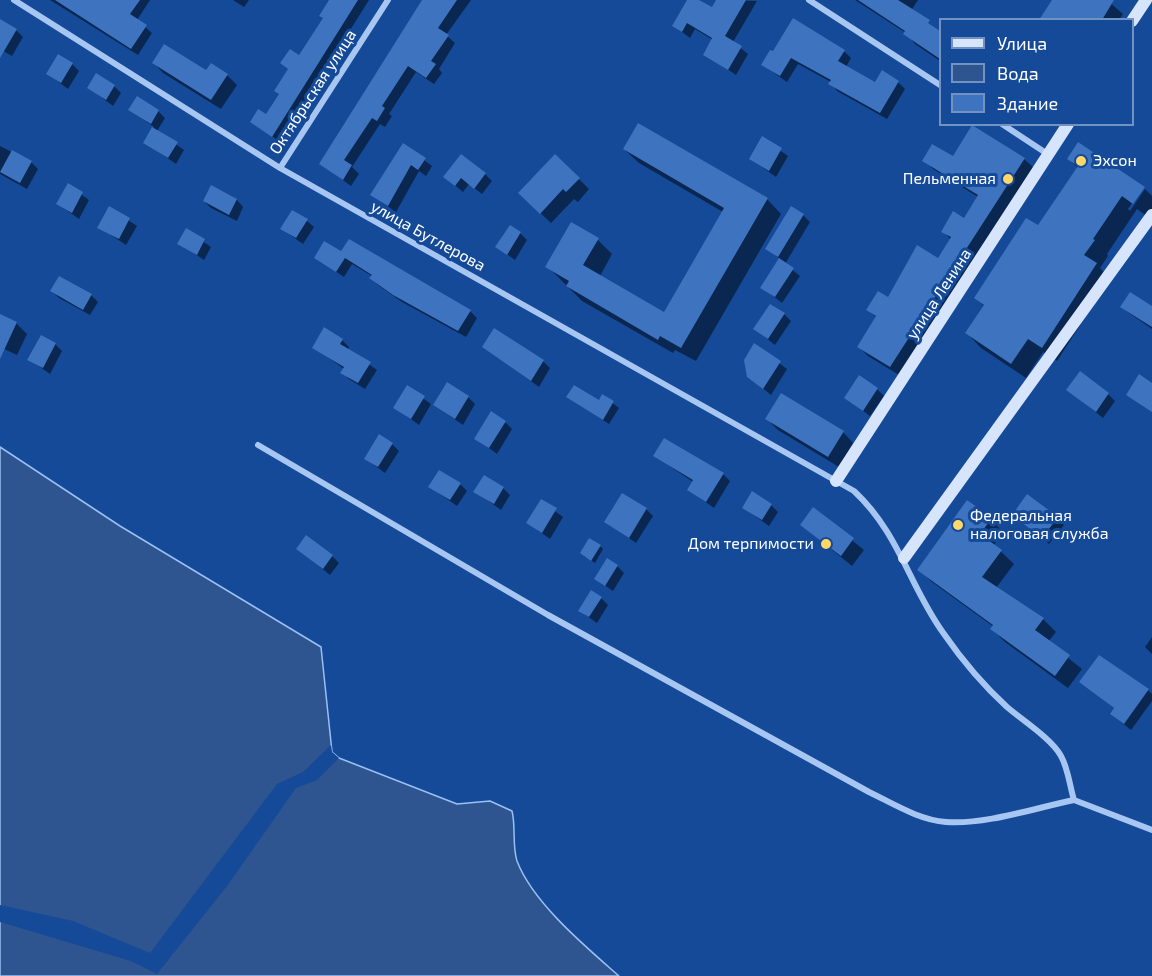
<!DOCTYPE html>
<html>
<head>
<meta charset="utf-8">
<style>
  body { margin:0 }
  #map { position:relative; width:1152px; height:976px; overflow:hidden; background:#144a98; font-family:"Exo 2",sans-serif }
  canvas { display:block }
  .legend { position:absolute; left:939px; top:18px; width:195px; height:108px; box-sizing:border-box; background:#144a98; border:2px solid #7292c1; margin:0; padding:8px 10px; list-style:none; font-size:18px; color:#fff }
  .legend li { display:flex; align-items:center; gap:12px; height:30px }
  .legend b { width:30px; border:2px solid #7292c1 }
</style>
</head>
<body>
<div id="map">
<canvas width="1152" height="976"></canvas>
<ul class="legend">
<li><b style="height:8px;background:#d6e5fc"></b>Улица</li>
<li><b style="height:16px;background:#2e558f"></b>Вода</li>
<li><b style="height:16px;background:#3d73bf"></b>Здание</li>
</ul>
</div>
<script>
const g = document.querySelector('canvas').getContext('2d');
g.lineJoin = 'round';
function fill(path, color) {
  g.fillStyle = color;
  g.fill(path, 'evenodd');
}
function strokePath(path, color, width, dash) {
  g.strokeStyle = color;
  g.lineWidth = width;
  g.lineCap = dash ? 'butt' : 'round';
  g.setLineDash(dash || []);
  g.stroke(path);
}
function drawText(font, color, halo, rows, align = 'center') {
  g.font = font + ' "Exo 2",sans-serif';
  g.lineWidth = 6;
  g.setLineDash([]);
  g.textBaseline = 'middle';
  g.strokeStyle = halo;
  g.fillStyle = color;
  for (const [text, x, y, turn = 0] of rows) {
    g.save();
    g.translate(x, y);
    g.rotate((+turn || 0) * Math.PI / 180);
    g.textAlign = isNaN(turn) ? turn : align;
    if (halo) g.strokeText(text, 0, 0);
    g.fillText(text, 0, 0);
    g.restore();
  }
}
const water = new Path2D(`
  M 0,447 L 120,526 L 321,647 L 332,752 L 339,758 L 457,804 L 490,801 L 512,811 C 516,827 512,846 517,861 C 533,903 586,947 619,976 L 0,976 Z`);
fill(water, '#2e558f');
strokePath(water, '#99c1f5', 1.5);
fill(new Path2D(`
  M 331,745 L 332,752 L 339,758 L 317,780 L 296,788 L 227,886 L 157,974 L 131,961 L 0,922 L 0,905 L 73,921 L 150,953 L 277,784 L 303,772 Z`), '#144a98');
fill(new Path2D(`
  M 50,0 L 150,0 L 137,20 L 152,33 L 138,55 Z
  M 233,0 L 249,0 L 244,7 Z
  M 331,0 L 369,0 L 280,142 L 251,121 L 266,116 L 280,95 L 276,91 L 289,70 L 282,63 L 299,57 L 324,19 Z
  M 424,0 L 471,0 L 446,35 L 455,43 L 439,69 L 442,73 L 434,84 L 416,72 L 389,114 L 392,116 L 385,127 L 380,124 L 352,167 L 359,174 L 351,186 L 321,164 Z
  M 688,0 L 696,0 L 712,9 L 717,0 L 757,1 L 733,42 L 748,54 L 736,75 L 705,54 L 713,40 L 695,29 L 690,38 L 673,25 Z
  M 855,0 L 918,0 L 911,11 L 940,32 L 940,61 L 915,44 L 906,33 Z
  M 1059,0 L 1107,0 L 1123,14 L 1119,20 L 1041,20 Z
  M 0,30 L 16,30 L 23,37 L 12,56 L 0,49 Z
  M 844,51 L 851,58 L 846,67 L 875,84 L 898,82 L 905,89 L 887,119 L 837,91 L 831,82 L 798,64 L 787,82 L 763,65 L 771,52 Z
  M 154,63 L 227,75 L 237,85 L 221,109 L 163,73 Z
  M 72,64 L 79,71 L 68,89 L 48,74 Z
  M 114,86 L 121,93 L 113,106 L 89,88 Z
  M 130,110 L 158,111 L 165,118 L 157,131 L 184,150 L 176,164 L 144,142 L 154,127 Z
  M 763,139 L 788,156 L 776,177 L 751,159 Z
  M 1079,144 L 1144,189 L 1142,189 L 1128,209 L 1130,211 L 1145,189 L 1152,196 L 1152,212 L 1148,217 L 1137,209 L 1107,254 L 1108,256 L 1100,268 L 1110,279 L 1057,361 L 1043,352 L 1026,378 L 981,348 L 967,333 L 985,307 L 976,298 L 1038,228 L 1078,168 L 1069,159 Z
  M 404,145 L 432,166 L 426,176 L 419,171 L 396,212 L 372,195 Z
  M 0,146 L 31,162 L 38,169 L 27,189 L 0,174 Z
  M 624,149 L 767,199 L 781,214 L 696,361 L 675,350 L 673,353 L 582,301 L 547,266 L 598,240 L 612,254 L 600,276 L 664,314 L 723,212 L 639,163 Z
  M 953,158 L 1024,159 L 1034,168 L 899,375 L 868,356 L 859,347 L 877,318 L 868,310 L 888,299 L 939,260 L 951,240 L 943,231 L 965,220 L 978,197 L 933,169 L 924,160 Z
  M 485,174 L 492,181 L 482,194 L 469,184 L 463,192 L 445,177 Z
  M 579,179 L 589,189 L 578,202 L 574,199 L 551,223 L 531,204 Z
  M 68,185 L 89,200 L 79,219 L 58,204 Z
  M 237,200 L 243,207 L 237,221 L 211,208 L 204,201 Z
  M 110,208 L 137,226 L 126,245 L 99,227 Z
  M 803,215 L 810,222 L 785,264 L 800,276 L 782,303 L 762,287 L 780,259 L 767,248 Z
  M 307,221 L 314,227 L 303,244 L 282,229 Z
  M 186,230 L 211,247 L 204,260 L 179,243 Z
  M 520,233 L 527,240 L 515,260 L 497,247 Z
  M 342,254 L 470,311 L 477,318 L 466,337 L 402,302 L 378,285 L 371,278 L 372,276 L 352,264 L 344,277 L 316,258 Z
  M 52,291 L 91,295 L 98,302 L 90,315 L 59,298 Z
  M 1122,307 L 1152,307 L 1152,329 L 1129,313 Z
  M 784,314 L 791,321 L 775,345 L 755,329 Z
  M 0,315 L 16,323 L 27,334 L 17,355 L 0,347 Z
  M 342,340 L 349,347 L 348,350 L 377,370 L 365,389 L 349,379 L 342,372 L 344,369 L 314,347 Z
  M 55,344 L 62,351 L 50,374 L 29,359 Z
  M 755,345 L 787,369 L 771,395 L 749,377 Z
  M 484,347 L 543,361 L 550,368 L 539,387 Z
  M 407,387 L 431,404 L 419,425 L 395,407 Z
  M 877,389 L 884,396 L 870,416 L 846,398 Z
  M 1068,390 L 1108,394 L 1115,401 L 1103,418 Z
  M 603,396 L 619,408 L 609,424 L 568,397 L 599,402 Z
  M 468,397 L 475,404 L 463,425 L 434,405 Z
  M 767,419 L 843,432 L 853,443 L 839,467 L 778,430 Z
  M 505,422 L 512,429 L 497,454 L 476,438 Z
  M 392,444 L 399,451 L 385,473 L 366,459 Z
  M 655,456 L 723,474 L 730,481 L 714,508 L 689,490 L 693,482 Z
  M 460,484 L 467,491 L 457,506 L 430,487 Z
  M 503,488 L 510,495 L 501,510 L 475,491 Z
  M 541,501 L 563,517 L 550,539 L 528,523 Z
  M 771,505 L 778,512 L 769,526 L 744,508 Z
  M 646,509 L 653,516 L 636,543 L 606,522 Z
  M 813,509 L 864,550 L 852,566 L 802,525 Z
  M 1014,515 L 1057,518 L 1064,525 L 1049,544 Z
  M 991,519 L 1003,532 L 994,545 L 1014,564 L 996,588 L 1043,619 L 1056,632 L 1048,642 L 1082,669 L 1068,688 L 1005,642 L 992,629 L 994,627 L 932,582 L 919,570 Z
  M 600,546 L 603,549 L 595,563 L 584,556 Z
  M 298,549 L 332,556 L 339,563 L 330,575 Z
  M 617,566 L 624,573 L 613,591 L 596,579 Z
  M 601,598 L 608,605 L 597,623 L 580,611 Z
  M 1152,637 L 1152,654 L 1145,647 Z
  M 1081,682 L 1148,690 L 1152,694 L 1152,701 L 1131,730 L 1111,714 L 1115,709 Z`), '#0007');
fill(new Path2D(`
  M 55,0 L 140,0 L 130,14 L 147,25 L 131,49 Z
  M 329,0 L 358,0 L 272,137 L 250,122 L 258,109 L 266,114 L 279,94 L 274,91 L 288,69 L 280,63 L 290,49 L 299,55 L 323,18 L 319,16 Z
  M 422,0 L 457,0 L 438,28 L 449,35 L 431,61 L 436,64 L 426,78 L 408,66 L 382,106 L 385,108 L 377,121 L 372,118 L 344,160 L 352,165 L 343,180 L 319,164 Z
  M 687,0 L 699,0 L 712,7 L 716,0 L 746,0 L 725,36 L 742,46 L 728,70 L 703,55 L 712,38 L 687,23 L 682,32 L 672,26 Z
  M 858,0 L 898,0 L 930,20 L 928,23 L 940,31 L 940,59 L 903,34 L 905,31 Z
  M 1052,0 L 1114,0 L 1102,20 L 1039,20 Z
  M 793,18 L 845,50 L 838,61 L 875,82 L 882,70 L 899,81 L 880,113 L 828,84 L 831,80 L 791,58 L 780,76 L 761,65 L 770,50 L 773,51 Z
  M 0,19 L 17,29 L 0,58 Z
  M 164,44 L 206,70 L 211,63 L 228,74 L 211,100 L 152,63 Z
  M 58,54 L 73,63 L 61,83 L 46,74 Z
  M 96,73 L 115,85 L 106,100 L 87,88 Z
  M 137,96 L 159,110 L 151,124 L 128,110 Z
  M 638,123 L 768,198 L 681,348 L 660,336 L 658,340 L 566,286 L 569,281 L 545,267 L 571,222 L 599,238 L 583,265 L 664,312 L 724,208 L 623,149 Z
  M 972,125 L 1025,158 L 890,367 L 857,347 L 876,316 L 866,310 L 878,291 L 888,297 L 917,245 L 938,258 L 951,237 L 941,232 L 953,211 L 964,218 L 978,195 L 922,161 L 932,144 L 953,156 Z
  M 152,127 L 178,142 L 168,158 L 143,143 Z
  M 762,136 L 782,148 L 769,171 L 749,159 Z
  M 1078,142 L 1145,187 L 1133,204 L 1122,196 L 1093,239 L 1095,240 L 1084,255 L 1097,263 L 1042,348 L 1028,339 L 1011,364 L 965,333 L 984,305 L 974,298 L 1026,218 L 1038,225 L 1078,166 L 1067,159 Z
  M 403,143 L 426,158 L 418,170 L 411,165 L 388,206 L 370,195 Z
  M 12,150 L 32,161 L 20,183 L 0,172 Z
  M 461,154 L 486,173 L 474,189 L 461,178 L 455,186 L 443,177 Z
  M 555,154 L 580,178 L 566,192 L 563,189 L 540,214 L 518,193 Z
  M 68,183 L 83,192 L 72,213 L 56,204 Z
  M 211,185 L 237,199 L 229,215 L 203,201 Z
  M 109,206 L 130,218 L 119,239 L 97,228 Z
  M 791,206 L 804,214 L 778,257 L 765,249 Z
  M 292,210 L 308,219 L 296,238 L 280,229 Z
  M 510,225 L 521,232 L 507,255 L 495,247 Z
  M 186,228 L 205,239 L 197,255 L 177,244 Z
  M 349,239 L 471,310 L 458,331 L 393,295 L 369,278 L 372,275 L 345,258 L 336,272 L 314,258 L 324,241 L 341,251 Z
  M 779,258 L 794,268 L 775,297 L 760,288 Z
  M 59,276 L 92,294 L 83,310 L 50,291 Z
  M 1130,292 L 1152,306 L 1152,327 L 1120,307 Z
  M 770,304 L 785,313 L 768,339 L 753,329 Z
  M 0,314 L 17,322 L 0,359 Z
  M 324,327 L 343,339 L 340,344 L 371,362 L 358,383 L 340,373 L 344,367 L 312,348 Z
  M 494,328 L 544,360 L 531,381 L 482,347 Z
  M 41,335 L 56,343 L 43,368 L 27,360 Z
  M 754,343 L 781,361 L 763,389 L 747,377 L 744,360 Z
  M 1080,371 L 1109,393 L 1096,412 L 1066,390 Z
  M 1139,374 L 1152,383 L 1152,412 L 1126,395 Z
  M 859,375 L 878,388 L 863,411 L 844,398 Z
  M 447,382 L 469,396 L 455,419 L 433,405 Z
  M 407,385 L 425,396 L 411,419 L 393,408 Z
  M 574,385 L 599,400 L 602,394 L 614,401 L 603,420 L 566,397 Z
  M 781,393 L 844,431 L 828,457 L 765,419 Z
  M 491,411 L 506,421 L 489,448 L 474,439 Z
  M 379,434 L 393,443 L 378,467 L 364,459 Z
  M 664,438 L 724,473 L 706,502 L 687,490 L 693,480 L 653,456 Z
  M 439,470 L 461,483 L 450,500 L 428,487 Z
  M 484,475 L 504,487 L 494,504 L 473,492 Z
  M 752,491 L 772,504 L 762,520 L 742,508 Z
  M 622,493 L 647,508 L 629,538 L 604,522 Z
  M 1027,494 L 1058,517 L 1042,538 L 1012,515 Z
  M 541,499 L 557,508 L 542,533 L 526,523 Z
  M 967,500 L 992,518 L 980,534 L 1002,550 L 982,577 L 1044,618 L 1035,630 L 1070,655 L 1055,676 L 990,629 L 993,625 L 917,570 Z
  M 813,507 L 854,538 L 841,556 L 800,525 Z
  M 306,535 L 333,555 L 323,569 L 296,549 Z
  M 589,538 L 601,545 L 591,561 L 580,553 Z
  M 607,558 L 618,565 L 605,586 L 594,579 Z
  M 591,590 L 602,597 L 589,617 L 578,611 Z
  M 1099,655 L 1149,689 L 1124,724 L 1110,714 L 1114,708 L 1079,682 Z`), '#3d73bf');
strokePath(new Path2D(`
  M 14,0 L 280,168 L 854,491 C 900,534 909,586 944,634 C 962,660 983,685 1007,707 C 1022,720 1052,739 1061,756 C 1068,768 1070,787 1074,800 L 1152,830
  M 809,0 L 940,85
  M 1002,124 L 1049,155
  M 280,168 L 388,0
  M 258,445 L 548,615 L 869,792 C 894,804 919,820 946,822 C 985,825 1035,808 1074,800`), '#a7c7f2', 6);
strokePath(new Path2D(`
  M 1132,21 L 1146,0
  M 836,481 L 1068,124
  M 904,558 L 1152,215`), '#d6e5fc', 12);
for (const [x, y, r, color] of [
  [1081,161,6,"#ffd868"],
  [1008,179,6,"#ffd868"],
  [958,525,6,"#ffd868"],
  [826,544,6,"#ffd868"]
]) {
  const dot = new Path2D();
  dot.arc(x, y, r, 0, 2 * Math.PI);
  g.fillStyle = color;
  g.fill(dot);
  strokePath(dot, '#144a98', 2);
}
drawText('16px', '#fff', '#144a98', [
  ["Октябрьская улица",313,92,-57],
  ["улица Бутлерова",428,236,29],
  ["улица Ленина",939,294,-57]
]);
drawText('16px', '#fff', '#144a98', [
  ["Эхсон",1093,161],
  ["Пельменная",996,179,"right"],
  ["Федеральная",970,516],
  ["налоговая служба",970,534],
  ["Дом терпимости",814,544,"right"]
], 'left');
</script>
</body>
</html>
